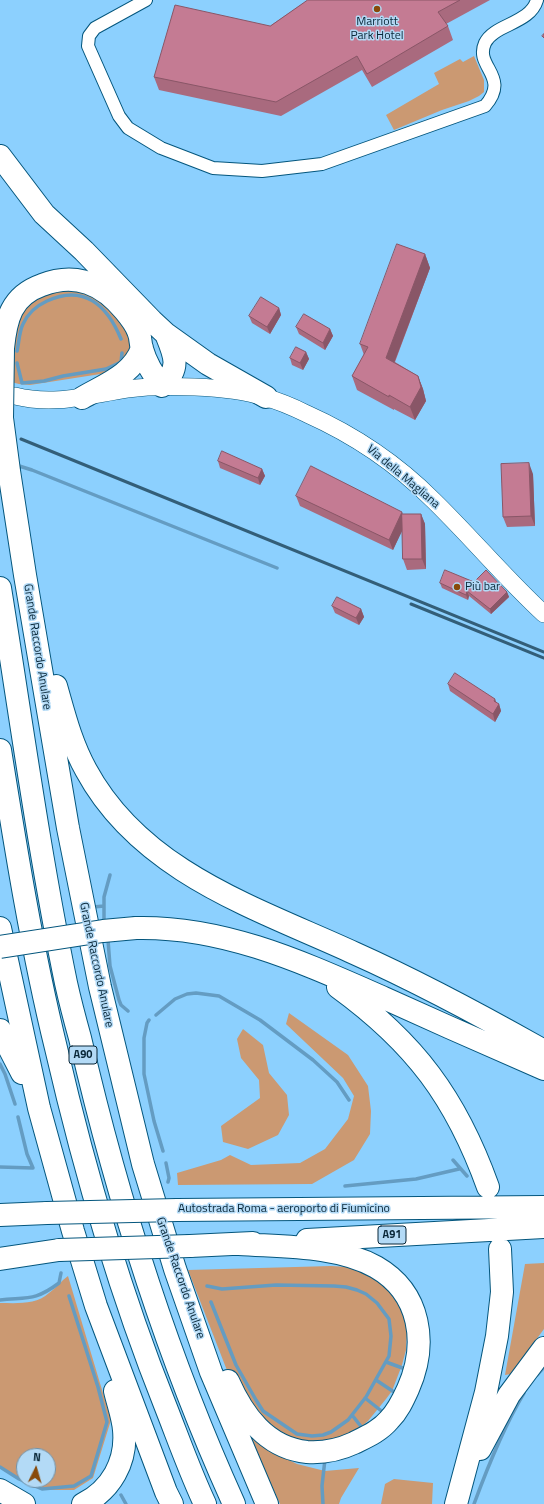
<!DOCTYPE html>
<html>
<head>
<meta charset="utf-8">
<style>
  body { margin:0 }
  #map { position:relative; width:544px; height:1504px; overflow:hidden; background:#8cd0fe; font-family:"Titillium Web",sans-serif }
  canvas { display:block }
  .north { position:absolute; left:16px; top:1448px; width:40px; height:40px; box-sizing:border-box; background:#b3daf6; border:1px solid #6f92aa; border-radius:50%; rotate:5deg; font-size:11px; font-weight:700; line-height:16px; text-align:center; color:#092738 }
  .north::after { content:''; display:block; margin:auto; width:14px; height:18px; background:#884a0a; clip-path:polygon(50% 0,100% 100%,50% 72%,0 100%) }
</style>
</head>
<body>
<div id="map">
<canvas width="544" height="1504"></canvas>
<div class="north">N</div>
</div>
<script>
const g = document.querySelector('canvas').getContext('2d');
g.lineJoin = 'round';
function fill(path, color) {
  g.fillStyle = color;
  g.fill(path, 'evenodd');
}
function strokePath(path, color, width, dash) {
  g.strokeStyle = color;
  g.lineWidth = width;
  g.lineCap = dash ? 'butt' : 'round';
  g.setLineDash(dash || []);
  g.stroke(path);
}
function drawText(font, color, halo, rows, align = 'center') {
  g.font = font + ' "Titillium Web",sans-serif';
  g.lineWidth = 3;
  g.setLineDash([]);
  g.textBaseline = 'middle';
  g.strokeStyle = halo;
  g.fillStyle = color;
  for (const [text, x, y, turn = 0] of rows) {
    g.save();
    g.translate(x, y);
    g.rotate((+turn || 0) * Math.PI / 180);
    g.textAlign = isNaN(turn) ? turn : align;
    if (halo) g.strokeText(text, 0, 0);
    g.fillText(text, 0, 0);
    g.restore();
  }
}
fill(new Path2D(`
  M 474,56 L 484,80 L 484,92 L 479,96 L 469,101 L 442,110 L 394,130 L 386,115 L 439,84 L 434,73 L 460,59 L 463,62 Z
  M 80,284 L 123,318 L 133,350 L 107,373 L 30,385 L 19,384 L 11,382 L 8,361 L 22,300 Z
  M 289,1013 L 348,1055 L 368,1086 L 371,1111 L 370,1134 L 354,1160 L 312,1184 L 178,1185 L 177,1173 L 221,1160 L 230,1155 L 251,1165 L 300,1163 L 325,1149 L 348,1119 L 354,1096 L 343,1078 L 286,1024 Z
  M 243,1029 L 263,1045 L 269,1073 L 287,1095 L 289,1115 L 278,1135 L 248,1149 L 223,1142 L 221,1126 L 260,1098 L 259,1080 L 241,1058 L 237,1039 Z
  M 544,1263 L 544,1329 L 511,1374 L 505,1375 L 525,1264 Z
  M 331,1266 L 349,1267 L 377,1277 L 402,1302 L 407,1331 L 406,1350 L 402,1365 L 392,1391 L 386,1399 L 368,1421 L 356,1431 L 319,1444 L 276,1435 L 228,1373 L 188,1270 Z
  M 68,1276 L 111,1420 L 93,1478 L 74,1490 L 44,1490 L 18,1478 L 0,1467 L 0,1303 C 17,1303 36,1305 49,1293 C 56,1288 61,1281 68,1276 ZM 24,1456 L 48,1456 L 48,1480 L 24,1480 Z
  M 244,1425 L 273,1452 L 297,1464 L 325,1471 L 359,1468 L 341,1498 L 339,1504 L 280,1504 Z
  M 394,1479 L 433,1483 L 432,1504 L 381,1504 L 385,1484 Z`), '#cb9972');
strokePath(new Path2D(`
  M 17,351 C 19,343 19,332 23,324 C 28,313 36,306 47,301 C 84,284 107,305 121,339
  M 17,363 L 22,383 L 44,381 L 63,376 L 106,369 L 121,362 L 122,353
  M 16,465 L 32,470 L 277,568
  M 93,907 L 104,906
  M 104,920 L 104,897 L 110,875
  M 108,940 L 110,966 L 119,1000 L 121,1005 L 128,1011
  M 156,1015 L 175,999 L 187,994 L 196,993 L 219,996 L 260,1020 L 313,1060 L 337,1082 L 349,1100
  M 149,1020 L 147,1023 L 144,1038 L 144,1074 L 154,1121 L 163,1151
  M 0,1064 L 5,1074 L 15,1104
  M 453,1160 L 467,1176
  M 166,1163 L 169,1178 L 168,1182
  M 0,1167 L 33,1168 L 27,1154 L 18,1117
  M 345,1186 L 416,1179 L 459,1169
  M 207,1286 L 222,1289 L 276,1285 L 334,1286 L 346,1287 L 357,1290 L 366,1294 L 377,1303 L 389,1319 L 391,1336 L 389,1356 L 366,1397 L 348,1420 L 331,1432 L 323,1435 L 312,1436 L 297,1434 L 263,1411 L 256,1400 L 236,1365 L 211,1302
  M 0,1300 C 28,1297 35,1301 59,1283 L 61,1273
  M 386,1362 L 408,1370
  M 537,1375 L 544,1367
  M 376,1380 L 397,1394
  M 365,1398 L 384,1413
  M 352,1415 L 363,1429
  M 0,1467 L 19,1479 L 42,1489 L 74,1486 L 91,1476 L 107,1422 L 98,1387 L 69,1296
  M 121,1495 L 126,1504
  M 323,1504 L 322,1486 L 325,1459
  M 474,1504 C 488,1466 503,1428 524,1393`), '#649cc2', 3.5);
const minor = new Path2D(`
  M 146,0 L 95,28 L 89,36 L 88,46 L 119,116 L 128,128 L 161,148 L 213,168 L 262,171 L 322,164 L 485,106 C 511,76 474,67 485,43 C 494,24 530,24 537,0`);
const secondary = new Path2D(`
  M 15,396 C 55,406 88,395 127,389 C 149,386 172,386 195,387 C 218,388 242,390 264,397 C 279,401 293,407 307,414 C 354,435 396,463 433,500 C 471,537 505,578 544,614`);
const motorway = new Path2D(`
  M 0,156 L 44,214 L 84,251 L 152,321 L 166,334 L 208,364 L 266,397
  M 3,348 C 6,319 11,296 42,285 C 76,272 103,284 125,311 C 130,317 135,323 138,331 C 141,337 140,343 142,349 C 146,363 154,376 162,386 C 181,368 175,356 166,334
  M 82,398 C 104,385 133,375 142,348
  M 9,471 L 25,575 L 68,828 L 100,987 L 143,1164 L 175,1269 L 211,1372 L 267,1504
  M 0,588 C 21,719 39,852 66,983 C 70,1001 75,1020 80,1038 C 117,1198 166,1354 234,1504
  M 56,686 C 64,714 71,743 86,770 C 141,872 256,908 354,953 C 419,982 482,1016 544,1051
  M 0,750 C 16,850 32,950 56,1048 C 84,1169 119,1290 165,1405 C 178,1438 190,1472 205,1504
  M 0,928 L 39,1108 L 73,1231 L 96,1306 L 166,1492 L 172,1504
  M 136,928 C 225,926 304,963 384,998 C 437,1022 491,1046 544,1069
  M 338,987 C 415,1043 456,1098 488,1187
  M 0,1030 L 22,1073
  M 177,1210 L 544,1207
  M 0,1215 L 47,1213
  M 307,1240 L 544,1227
  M 190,1246 L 253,1243
  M 0,1259 L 59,1250
  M 228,1381 C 243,1415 266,1448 307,1452 C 323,1453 339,1450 354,1443 C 366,1437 380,1431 389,1420 C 398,1411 403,1400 408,1389 C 428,1344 421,1293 376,1267 C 337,1245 282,1247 239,1244
  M 480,1449 L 509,1395 L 544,1348
  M 0,1490 L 24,1504
  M 83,1504 C 111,1490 127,1462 124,1430 C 123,1417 118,1404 115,1391
  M 456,1504 L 486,1392 L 497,1336 L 502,1292 L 500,1249`);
strokePath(minor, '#04567d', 14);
strokePath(secondary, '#04567d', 18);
strokePath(motorway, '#04567d', 24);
strokePath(minor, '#fff', 12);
strokePath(secondary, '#fff', 17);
strokePath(motorway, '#fff', 22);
strokePath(new Path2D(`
  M 21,439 L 544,652
  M 411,604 L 544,658`), '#335e78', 3);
const motorwayBridge = new Path2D(`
  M 3,348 L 2,418 L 9,471
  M 0,947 L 103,931 L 136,928
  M 47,1213 L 177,1210
  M 59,1250 L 190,1246`);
strokePath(motorwayBridge, '#04567d', 24, []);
strokePath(motorwayBridge, '#fff', 22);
fill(new Path2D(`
  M 308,0 L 490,0 L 446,24 L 448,26 L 453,40 L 372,87 L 362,70 L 281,116 L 159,90 L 154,77 L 270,26 Z
  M 425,254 L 430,268 L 395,362 L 418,376 L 423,389 L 426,401 L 415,420 L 394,409 L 394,410 L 357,390 L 352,376 L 364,355 L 360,344 Z
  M 279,308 L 281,315 L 270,334 L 252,323 L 249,316 Z
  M 296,327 L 330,329 L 333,336 L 325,350 L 299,334 Z
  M 306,352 L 309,359 L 303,370 L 292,365 L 290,358 Z
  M 218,461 L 262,469 L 265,476 L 260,485 L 220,468 Z
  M 533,474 L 535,526 L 507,527 L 503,517 Z
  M 296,496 L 403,514 L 421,514 L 425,524 L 426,569 L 407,570 L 403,559 L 402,530 L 393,550 L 300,506 Z
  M 474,582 L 507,592 L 509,597 L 491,614 L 469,596 L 468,600 L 442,588 L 440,583 Z
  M 332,606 L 361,609 L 364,617 L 359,625 L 335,613 Z
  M 448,684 L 499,704 L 501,711 L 495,722 L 450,691 Z`), '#a96a7e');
fill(new Path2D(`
  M 425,254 L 430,268 L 391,371 L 386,358 Z
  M 279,308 L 281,315 L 270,334 L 267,327 Z
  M 330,329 L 333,336 L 325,350 L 323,343 Z
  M 306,352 L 309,359 L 303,370 L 300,363 Z
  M 418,376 L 423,389 L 426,401 L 415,420 L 410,407 Z
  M 529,463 L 533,474 L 535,526 L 531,516 Z
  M 262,469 L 265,476 L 260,485 L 258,478 Z
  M 402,512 L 406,523 L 393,550 L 389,540 Z
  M 421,514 L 425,524 L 426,569 L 422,559 Z
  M 467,591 L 469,596 L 468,600 L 466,595 Z
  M 507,592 L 509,597 L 491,614 L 490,609 Z
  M 361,609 L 364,617 L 359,625 L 356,618 Z
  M 495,699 L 498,706 L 499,704 L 501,711 L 495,722 L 493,714 L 494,701 Z`), '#895667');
const building = new Path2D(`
  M 308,0 L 460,0 L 438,12 L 448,26 L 367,74 L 357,56 L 276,102 L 154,77 L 175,5 L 270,26 Z
  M 544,34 L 544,38 L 542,36 Z
  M 397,244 L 425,254 L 386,358 L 418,376 L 421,387 L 410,407 L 389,395 L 389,397 L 352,376 L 368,347 L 360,344 Z
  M 261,297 L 279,308 L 267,327 L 249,316 Z
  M 304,314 L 330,329 L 323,343 L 296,327 Z
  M 296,347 L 306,352 L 300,363 L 290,358 Z
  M 222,451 L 262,469 L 258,478 L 218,461 Z
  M 529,463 L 531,516 L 503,517 L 501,464 Z
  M 311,466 L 402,512 L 389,540 L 296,496 Z
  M 402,514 L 421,514 L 422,559 L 403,559 Z
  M 445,570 L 474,582 L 486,570 L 507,592 L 490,609 L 467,591 L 466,595 L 440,583 Z
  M 337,597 L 361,609 L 356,618 L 332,606 Z
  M 455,673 L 495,699 L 494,701 L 499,704 L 493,714 L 448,684 Z`);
fill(building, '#c47b93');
strokePath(building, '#895667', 1);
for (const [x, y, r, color] of [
  [377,9,4,"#884a0a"],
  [457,587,4,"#884a0a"]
]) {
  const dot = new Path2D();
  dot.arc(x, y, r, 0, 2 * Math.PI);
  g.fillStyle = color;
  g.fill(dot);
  strokePath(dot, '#b3daf6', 1.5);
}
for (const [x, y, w] of [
  [83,1055,28],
  [392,1235,28]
]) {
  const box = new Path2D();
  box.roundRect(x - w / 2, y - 9, w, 18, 3);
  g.fillStyle = '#b3daf6';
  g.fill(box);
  strokePath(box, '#092738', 1);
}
drawText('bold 11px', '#092738', null, [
  ["A90",83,1055],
  ["A91",392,1235]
]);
drawText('12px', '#092738', '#b3daf6', [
  ["Marriott",377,22],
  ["Park Hotel",377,36],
  ["Più bar",465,587,"left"]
]);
drawText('12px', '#092738', '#b3daf6', [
  ["Via della Magliana",403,477,40],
  ["Grande Raccordo Anulare",37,647,81],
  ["Grande Raccordo Anulare",96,965,78],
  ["Autostrada Roma - aeroporto di Fiumicino",284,1209],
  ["Grande Raccordo Anulare",180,1278,71]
]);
</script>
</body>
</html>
